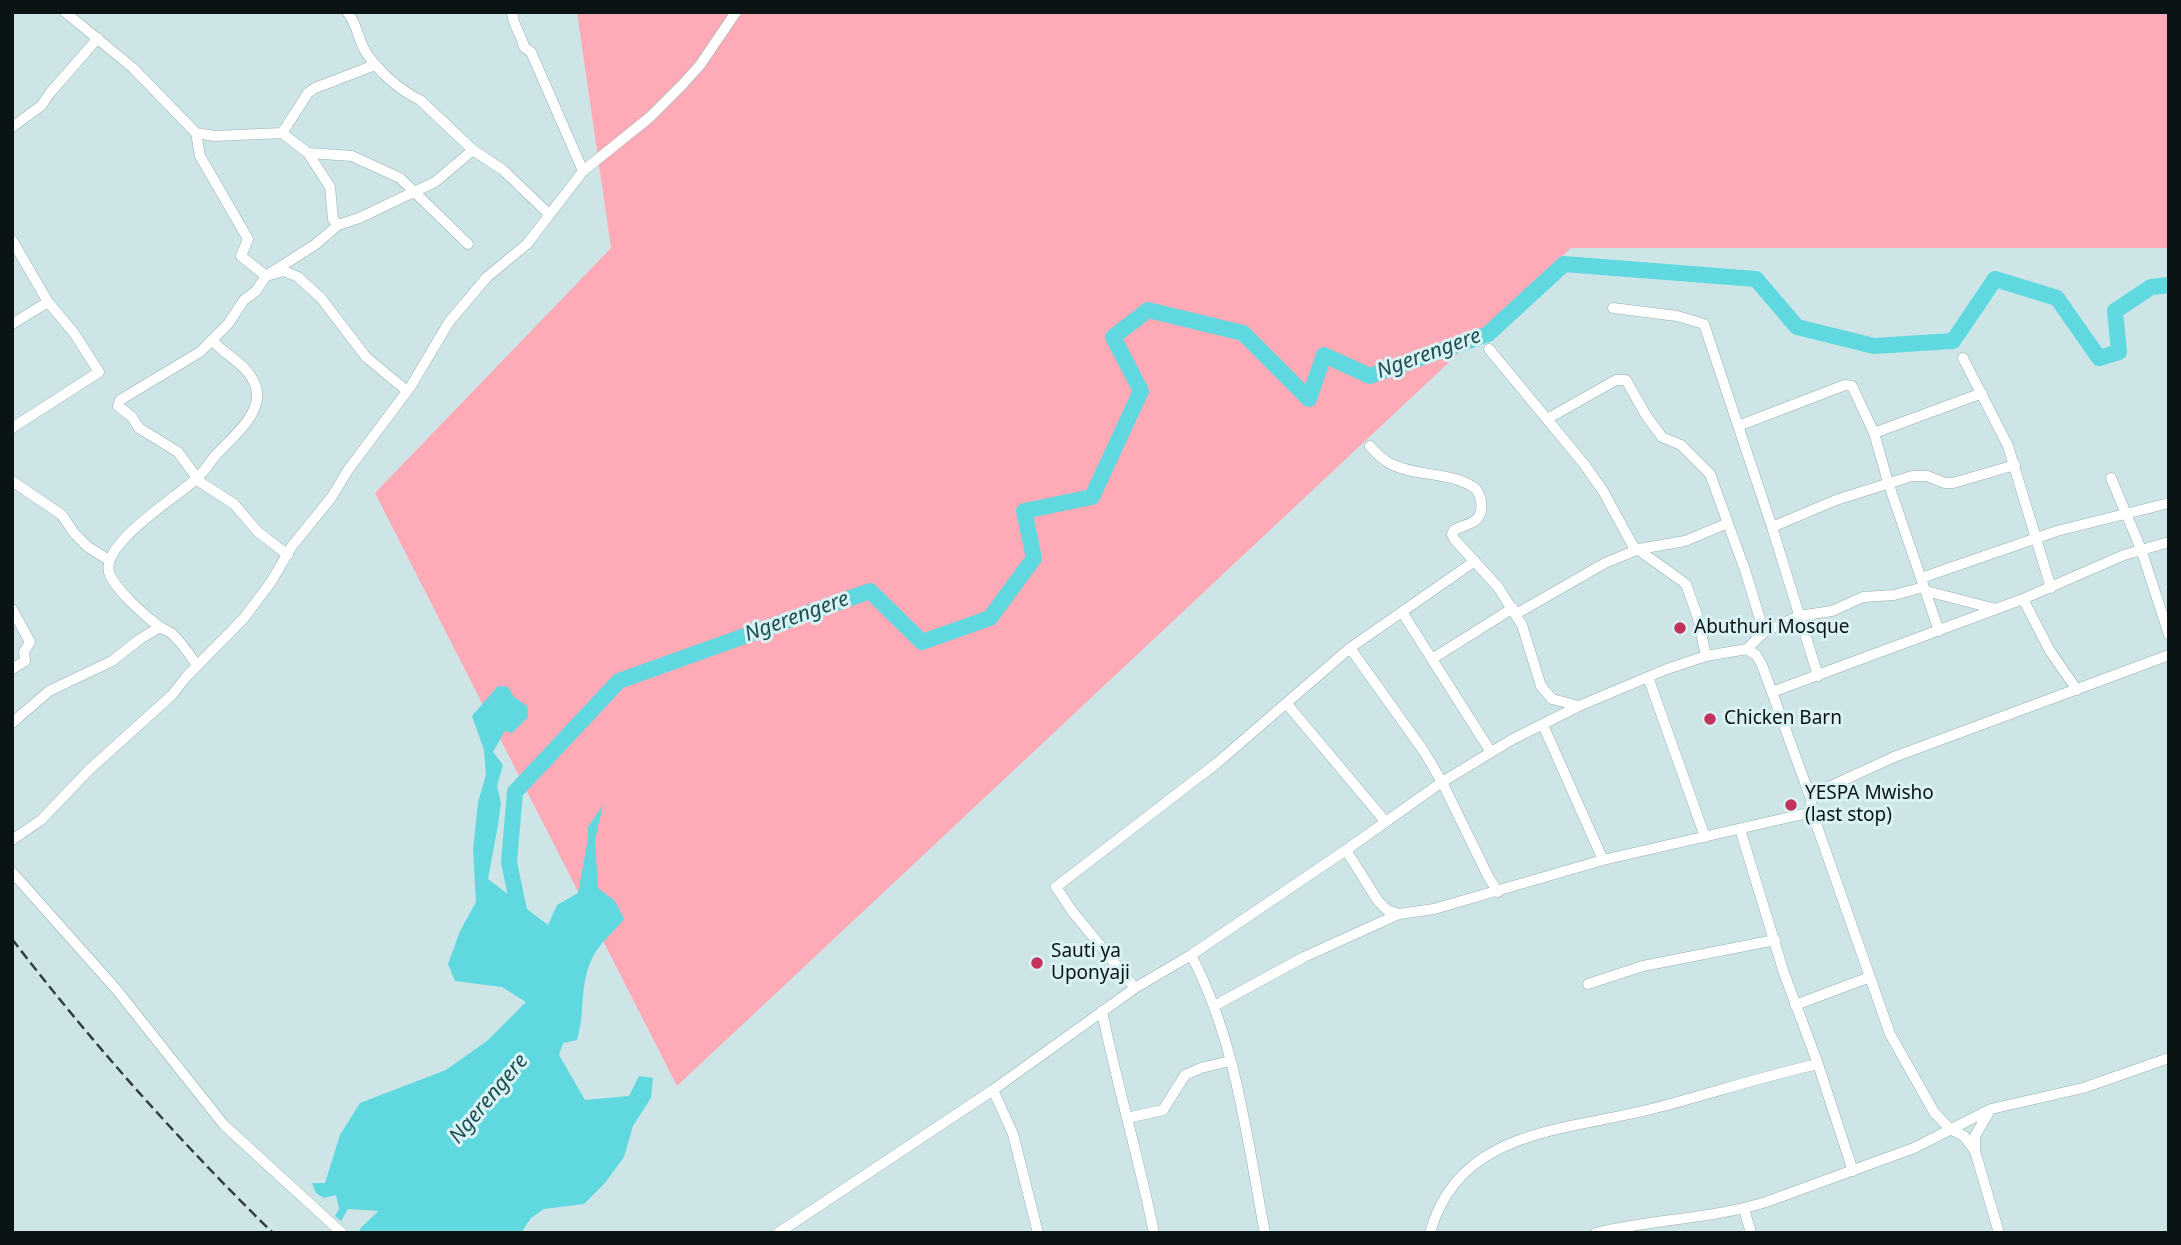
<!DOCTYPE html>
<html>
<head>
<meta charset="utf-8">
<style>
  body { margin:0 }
  #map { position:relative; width:2181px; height:1245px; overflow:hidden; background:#cde5e7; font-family:"Noto Sans",sans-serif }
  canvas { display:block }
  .frame { position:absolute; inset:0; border:14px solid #0b1414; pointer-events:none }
</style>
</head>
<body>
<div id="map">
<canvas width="2181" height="1245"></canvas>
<div class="frame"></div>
</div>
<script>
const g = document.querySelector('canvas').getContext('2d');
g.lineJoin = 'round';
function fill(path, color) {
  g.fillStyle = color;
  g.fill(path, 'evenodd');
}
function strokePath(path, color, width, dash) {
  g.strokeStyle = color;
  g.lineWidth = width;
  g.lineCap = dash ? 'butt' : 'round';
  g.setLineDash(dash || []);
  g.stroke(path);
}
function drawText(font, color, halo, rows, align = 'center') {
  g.font = font + ' "Noto Sans",sans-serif';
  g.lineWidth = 6;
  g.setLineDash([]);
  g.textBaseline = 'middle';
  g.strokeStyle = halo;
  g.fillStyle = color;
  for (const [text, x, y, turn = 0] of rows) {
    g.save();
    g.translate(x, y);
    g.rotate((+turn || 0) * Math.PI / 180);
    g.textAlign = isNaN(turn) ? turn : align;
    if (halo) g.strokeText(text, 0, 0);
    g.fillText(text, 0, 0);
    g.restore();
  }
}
fill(new Path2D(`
  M 577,12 L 2169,12 L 2169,248 L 1571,248 L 677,1086 L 375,493 L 611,248 Z`), '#ffaab7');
fill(new Path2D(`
  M 498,686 L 508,687 L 514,697 L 527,706 L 528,717 L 512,733 L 505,731 L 493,752 L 503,765 L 497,786 L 501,803 L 498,825 L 488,879 L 548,925 L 557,905 L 578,893 L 588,839 L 588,827 L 603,805 L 595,840 L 598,888 L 615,901 L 624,919 C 615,931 602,941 595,953 C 578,982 586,1011 577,1040 L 563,1043 L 559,1055 L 585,1100 L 629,1096 L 639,1076 L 653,1078 L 651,1098 L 633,1126 L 624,1157 L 605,1183 L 584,1204 L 544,1209 L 531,1218 L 521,1233 L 370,1233 L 381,1223 L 380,1211 L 348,1209 L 341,1221 L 335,1216 L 339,1209 L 336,1195 L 324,1198 L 316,1193 L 312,1183 L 325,1183 L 340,1135 L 360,1103 L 446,1070 L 487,1041 L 526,1002 L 502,987 L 455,981 L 448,964 L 460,931 L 476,902 L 473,850 L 478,802 L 486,775 L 484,750 L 472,716 Z`), '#5fd8e0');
strokePath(new Path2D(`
  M 521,920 L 509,862 L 515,792 L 619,681 L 870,591 L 922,642 L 990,618 L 1034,558 L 1024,511 L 1092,497 L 1141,391 L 1113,337 L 1148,310 L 1243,333 L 1309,399 L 1324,355 L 1370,376 L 1488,334 L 1564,264 L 1756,279 L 1797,327 L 1874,346 L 1953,341 L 1995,279 L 2057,298 L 2099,358 L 2119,352 L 2115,311 L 2151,287 L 2169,285
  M 367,1233 L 395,1206`), '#5fd8e0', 16);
const minor = new Path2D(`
  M 65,12 L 133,68 L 196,133 L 215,136 L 282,133 L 308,153 L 352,156 L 400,178 L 468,244
  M 347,12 C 357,23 357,35 363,47 C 373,67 400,91 420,100 L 473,150 L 503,170 L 549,214
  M 512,12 C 512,24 522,35 524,47 L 531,52 L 583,171
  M 12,127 L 41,106 L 50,93 L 98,38
  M 196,133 L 200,156 L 248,239 L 241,256 L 266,276 L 284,271 L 298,277 L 321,298 L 366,357 L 407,391
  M 282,133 L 308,93 L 315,88 L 375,65
  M 308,153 L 330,187 L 333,219 L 338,225
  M 12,240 L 48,302 L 74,333 L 99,372 L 12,428
  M 1613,308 L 1677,316 L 1704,324 L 1772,527 L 1818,676
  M 12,324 L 48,302
  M 1489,349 L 1584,464 L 1603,491 L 1633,546 L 1686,584 L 1697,615 L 1706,656
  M 1963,358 L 2008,446 L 2051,588
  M 1547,419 L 1616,380 L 1626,380 L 1647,417 L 1662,437 L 1681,445 L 1710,474 L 1745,570 L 1764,632
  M 1738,426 L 1845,385 L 1852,386 L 1874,433 L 1888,482 L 1939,631
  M 1874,433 L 1982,393
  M 1370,446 C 1376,453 1383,460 1391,464 C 1417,477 1452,471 1476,489 C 1482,498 1485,512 1475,521 C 1470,524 1460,527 1454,530 L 1452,534 L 1454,539 L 1498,587 L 1522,625 L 1541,686 L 1552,699 L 1579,706
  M 2111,478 L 2141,549 L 2169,635
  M 12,481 L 62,515 L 74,533 L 88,547 L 109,560
  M 1772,527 L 1836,500 L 1912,476 L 1927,476 L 1945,483 L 1953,483 L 2015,465
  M 288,555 L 258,532 L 234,504 L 200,482 L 178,452 L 139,428 L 132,417 L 118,406 L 120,400 L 200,352 L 228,324 L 244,300 L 256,291 L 266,276 L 316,244 L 338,225 L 359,218 L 435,182 L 473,150
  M 1921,578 L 2057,531 L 2169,503
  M 1926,591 L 1996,609
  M 2023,599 L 2050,651 L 2077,690
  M 12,609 L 30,642 L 24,652 L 25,661 L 12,669
  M 1402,612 L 1491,752
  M 1516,614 L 1605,563 L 1639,549 L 1685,541 L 1728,523
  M 1350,648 L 1423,750 L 1442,782 L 1489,878 L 1498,892
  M 1747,649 L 1764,632 L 1799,616 L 1832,611 L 1863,597 L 1894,595 L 1924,587
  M 1432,659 L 1513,608
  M 198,666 C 189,655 182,642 171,633 C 167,630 162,629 157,625 C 143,614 118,592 110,575 C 96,545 181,495 198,477 C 205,471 209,463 215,456 C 230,439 264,414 256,387 C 248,364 227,357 213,341
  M 1648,677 L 1705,837
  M 1772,692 L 2023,599 L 2124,555 L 2169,542
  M 1286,703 L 1385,821
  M 12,723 L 49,691 L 112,661 L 140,639 L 160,627
  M 1543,725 L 1603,860
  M 1740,829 L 1784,973 L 1818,1064 L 1853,1171
  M 12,840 L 41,820 L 90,769 L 172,695 L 187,676 L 244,618 L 271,582 L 292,546 L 331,498 L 348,470 L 411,386 L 449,322 L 487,277 L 527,244 L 583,171 L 650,117 L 683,84 L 700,65 L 736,12
  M 1346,850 L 1378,901 L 1387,910 L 1399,914 L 1434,909 L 1603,860 L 1812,812
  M 12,872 L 116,989 L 224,1125 L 342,1233
  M 1191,955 C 1236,1040 1247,1140 1265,1233
  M 1588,984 L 1643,966 L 1775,940
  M 1135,988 L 1072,911 L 1056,887 L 1217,763 L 1350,648 L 1475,561
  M 1795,1005 L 1870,977
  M 1214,1006 L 1304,957 L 1399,914
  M 1102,1011 C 1117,1086 1139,1158 1154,1233
  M 993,1090 L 1013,1134 L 1038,1233
  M 1127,1118 L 1163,1110 L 1185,1075 L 1201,1068 L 1230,1061
  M 1975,1149 L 1975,1136 L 1989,1112
  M 1744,1209 L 1751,1233
  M 778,1233 L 993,1090 L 1135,988 L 1191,955 L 1346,850 L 1442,782 L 1513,739 L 1579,706 L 1667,669 L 1706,656 L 1747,649 L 1756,655 L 1762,665 L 1811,799
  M 1430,1233 C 1459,1126 1572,1131 1659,1107 C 1712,1093 1764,1076 1818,1064
  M 1596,1233 C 1652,1219 1711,1219 1766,1202 L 1914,1148 L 1991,1109 L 2083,1088 L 2169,1058
  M 1999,1233 L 1975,1151 L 1964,1136 L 1950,1129 L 1934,1112 L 1890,1034 L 1812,812 L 1811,799 L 1820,791 L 1894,757 L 2169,655`);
strokePath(minor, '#97afb0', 11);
strokePath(minor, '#fff', 10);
strokePath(new Path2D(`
  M 12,939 C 92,1043 179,1141 273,1233`), '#333f3f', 2.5, [10, 5]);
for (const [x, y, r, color] of [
  [1680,628,7,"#c2335b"],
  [1710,719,7,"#c2335b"],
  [1791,805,7,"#c2335b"],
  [1037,963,7,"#c2335b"]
]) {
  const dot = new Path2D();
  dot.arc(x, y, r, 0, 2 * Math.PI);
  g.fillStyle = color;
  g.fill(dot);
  strokePath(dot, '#daf2f4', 2.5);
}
drawText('19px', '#0b1414', '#daf2f4', [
  ["Abuthuri Mosque",1694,628],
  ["Chicken Barn",1724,719],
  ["YESPA Mwisho",1805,794],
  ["(last stop)",1805,816],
  ["Sauti ya",1051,952],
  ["Uponyaji",1051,974]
], 'left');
drawText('italic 21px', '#1a4f52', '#daf2f4', [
  ["Ngerengere",1429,354,-20],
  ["Ngerengere",797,617,-20],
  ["Ngerengere",489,1099,-50]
]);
</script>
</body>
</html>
